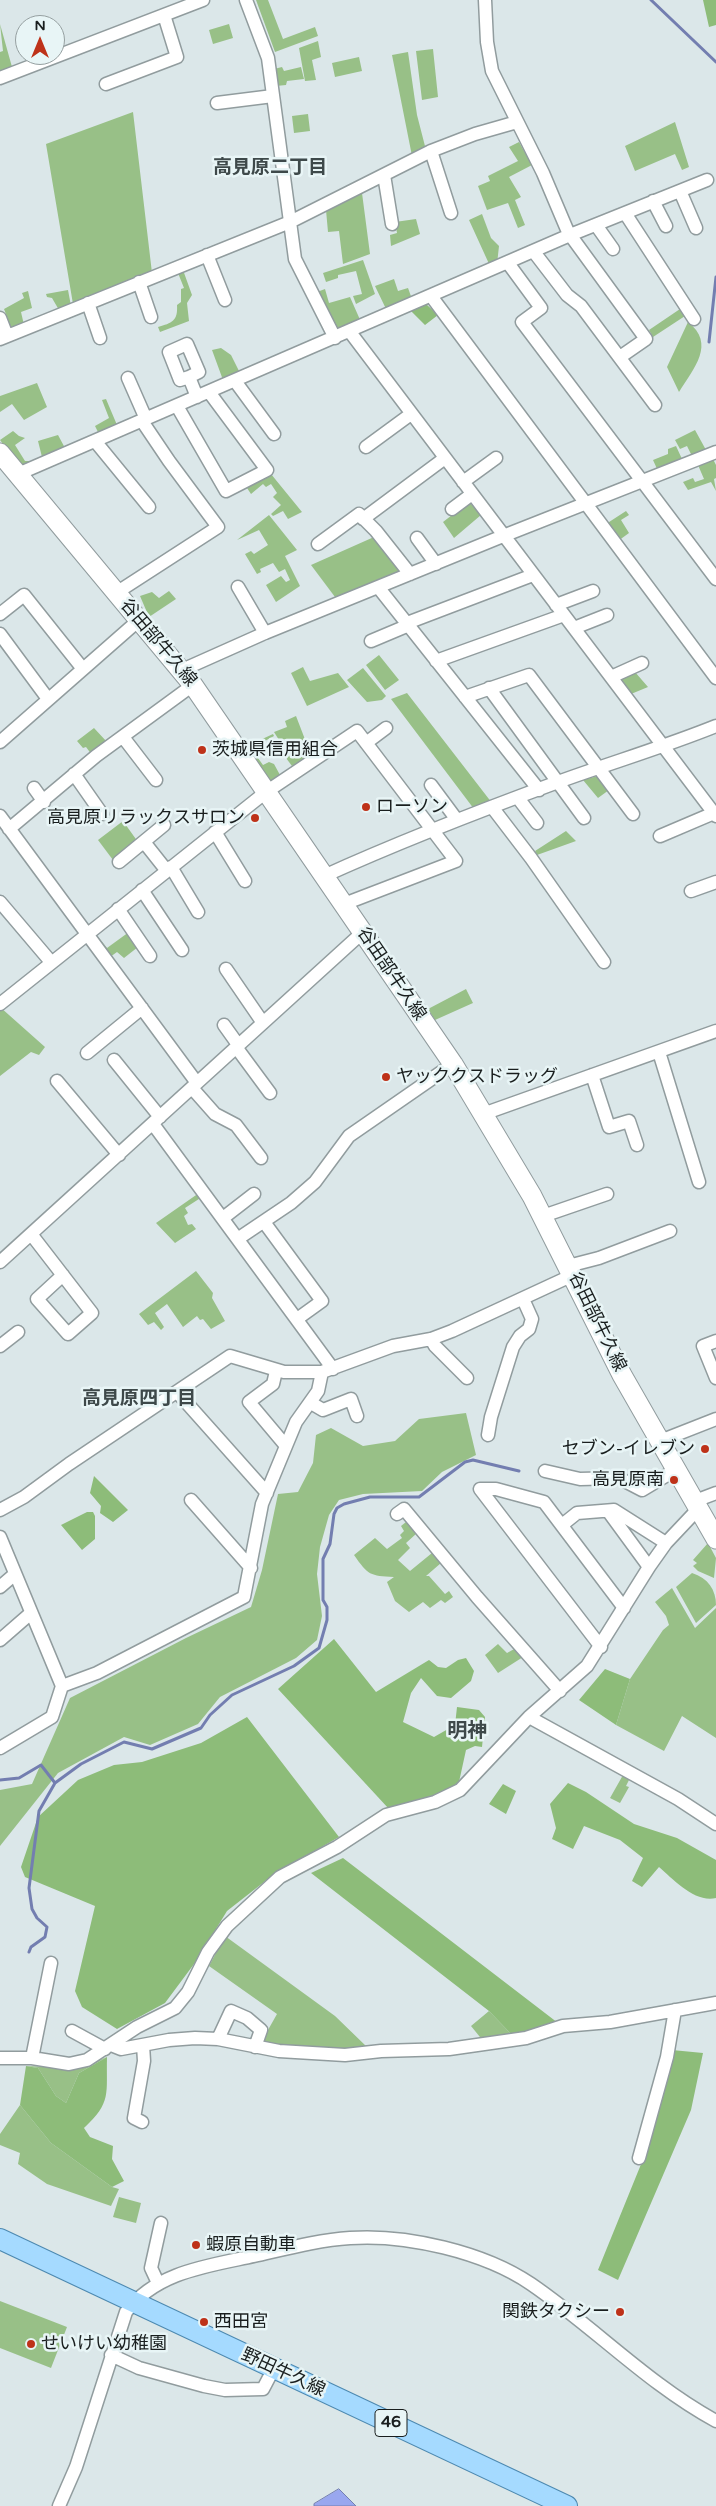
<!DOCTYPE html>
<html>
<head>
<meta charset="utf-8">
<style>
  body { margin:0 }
  #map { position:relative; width:716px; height:2506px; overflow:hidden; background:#dbe7e9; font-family:"Varela Round",sans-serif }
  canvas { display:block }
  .north { position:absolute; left:15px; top:15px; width:50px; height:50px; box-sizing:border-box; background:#e8f5f6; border:1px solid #959fa0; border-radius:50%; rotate:0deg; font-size:14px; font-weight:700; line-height:20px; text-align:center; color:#191e1e }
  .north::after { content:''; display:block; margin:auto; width:18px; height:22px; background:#be3219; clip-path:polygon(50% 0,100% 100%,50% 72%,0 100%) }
</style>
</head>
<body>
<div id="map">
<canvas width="716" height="2506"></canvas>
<div class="north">N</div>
</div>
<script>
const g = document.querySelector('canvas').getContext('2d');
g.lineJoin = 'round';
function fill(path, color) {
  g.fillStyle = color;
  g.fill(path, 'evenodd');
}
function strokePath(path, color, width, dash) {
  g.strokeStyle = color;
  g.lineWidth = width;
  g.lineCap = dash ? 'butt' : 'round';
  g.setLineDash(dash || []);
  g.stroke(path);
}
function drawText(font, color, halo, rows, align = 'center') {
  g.font = font + ' "Varela Round","Noto Sans JP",sans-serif';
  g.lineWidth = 5;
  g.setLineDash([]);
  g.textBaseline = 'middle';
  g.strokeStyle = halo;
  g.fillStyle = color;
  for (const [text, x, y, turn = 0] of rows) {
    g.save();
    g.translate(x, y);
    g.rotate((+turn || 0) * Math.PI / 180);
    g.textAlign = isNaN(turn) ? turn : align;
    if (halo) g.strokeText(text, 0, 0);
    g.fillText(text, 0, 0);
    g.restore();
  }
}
fill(new Path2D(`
  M 256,0 L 268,0 L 283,39 L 315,27 L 318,36 L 275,52 Z
  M 0,24 L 12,67 L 0,71 L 0,52 L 3,51 Z
  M 229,24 L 233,38 L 213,44 L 209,30 Z
  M 318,41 L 321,57 L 312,60 L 316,80 L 305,81 L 299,48 Z
  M 433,49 L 438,97 L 422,100 L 416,51 Z
  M 408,52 L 417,115 L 426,150 L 412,156 L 392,55 Z
  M 359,57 L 362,71 L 335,77 L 332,63 Z
  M 282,67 L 284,71 L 301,67 L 304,79 L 287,81 L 286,85 L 276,86 L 274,69 Z
  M 133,112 L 152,273 L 73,304 L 46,144 Z
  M 308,114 L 310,131 L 294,133 L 292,116 Z
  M 675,122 L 689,167 L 682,170 L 675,154 L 635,171 L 625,146 Z
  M 519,142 L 532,165 L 509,177 L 521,197 L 515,200 L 525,225 L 518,228 L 508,203 L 487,210 L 478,186 L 490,181 L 488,176 L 518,161 L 509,147 Z
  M 362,193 L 370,254 L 343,264 L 339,231 L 328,232 L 326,210 Z
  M 482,214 L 491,238 L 499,246 L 497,264 L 490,266 L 469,220 Z
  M 416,219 L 420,234 L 391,246 L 390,235 L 397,233 L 395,222 Z
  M 363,260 L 375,294 L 356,304 L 353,296 L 362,294 L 356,271 L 338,275 L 338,278 L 326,282 L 323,273 Z
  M 183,270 L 192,295 L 187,303 L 189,321 L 160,332 L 158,327 C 172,323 178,321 177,305 L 181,302 L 181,289 L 184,288 L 178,273 Z
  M 394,279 L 398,291 L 408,288 L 412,299 L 387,311 L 375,286 Z
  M 325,289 L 329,303 L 350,297 L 361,322 L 337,332 L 317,292 Z
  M 68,290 L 71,306 L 59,310 L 52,298 L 47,297 L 46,294 Z
  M 28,291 L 32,308 L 21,312 L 24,325 L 12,330 L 4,309 L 24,298 L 22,293 Z
  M 680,309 L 685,316 L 653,337 L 649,330 Z
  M 688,322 C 716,344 694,368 679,392 L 667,367 Z
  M 221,348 L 231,355 L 240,373 L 223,380 L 212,350 Z
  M 37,383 L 47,407 L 24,420 L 12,404 L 0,412 L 0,396 Z
  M 106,399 L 117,425 L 99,434 L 95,426 L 109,418 L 102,400 Z
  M 695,430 L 706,450 L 692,456 L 687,446 L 680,449 L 675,440 Z
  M 13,431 L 19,436 L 25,438 L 15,445 L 25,461 L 34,461 L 26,467 L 18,464 L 0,440 Z
  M 58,435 L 65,448 L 42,457 L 38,441 Z
  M 676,446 L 682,459 L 658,471 L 653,460 L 668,454 L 668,449 Z
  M 713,459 L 716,465 L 716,478 L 714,479 L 716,491 L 711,482 L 688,490 L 683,482 L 693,478 L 695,482 L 704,479 L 698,465 Z
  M 271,474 L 302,512 L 288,519 L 283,511 L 273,516 L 271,514 L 281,505 L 273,497 L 277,493 L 271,484 L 266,487 L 263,484 L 251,494 L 247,488 Z
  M 469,502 L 481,515 L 454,538 L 443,522 Z
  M 626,511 L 629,515 L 621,520 L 629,533 L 618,541 L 606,524 Z
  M 269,515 L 297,550 L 285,556 L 300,586 L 276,602 L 266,585 L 281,576 L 286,582 L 290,580 L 285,569 L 279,572 L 273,563 L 260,569 L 261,572 L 257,574 L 245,554 L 251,551 L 254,554 L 268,545 L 259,530 L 237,540 Z
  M 374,537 L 403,573 L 338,601 L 311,565 Z
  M 169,591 L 176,599 L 149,617 L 140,596 L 152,592 L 159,598 Z
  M 379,655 L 399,680 L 385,690 L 366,665 Z
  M 303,667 L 310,681 L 338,673 L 349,687 L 307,706 L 291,673 Z
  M 363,668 L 386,696 L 382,700 L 367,702 L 347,680 Z
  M 635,672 L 648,687 L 631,694 L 620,679 Z
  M 407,693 L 492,803 L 474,809 L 391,699 Z
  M 296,716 L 311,755 L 292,766 L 286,758 L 294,753 L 287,739 L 279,740 L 274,732 L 287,727 L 285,721 Z
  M 94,728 L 107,742 L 92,755 L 86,747 L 83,748 L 77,741 Z
  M 273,734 L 274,736 L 263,742 L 266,748 L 255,754 L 263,765 L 269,762 L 274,764 L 280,775 L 269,782 L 245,747 Z
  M 598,776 L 609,790 L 598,798 L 583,780 Z
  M 123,821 L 138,842 L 113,860 L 98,840 Z
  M 566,831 L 576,841 L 537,855 L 535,851 Z
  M 129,932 L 138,947 L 124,958 L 117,952 L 110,957 L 94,938 L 95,933 L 107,948 Z
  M 466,989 L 473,1003 L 435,1020 L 428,1009 Z
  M 0,1007 L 45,1047 L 39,1055 L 31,1052 L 0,1076 Z
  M 199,1193 L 202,1197 L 185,1208 L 188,1213 L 184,1216 L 188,1225 L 192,1224 L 196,1229 L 175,1243 L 156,1223 Z
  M 196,1271 L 213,1293 L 212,1298 L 225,1321 L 211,1329 L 203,1319 L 200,1320 L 197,1316 L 183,1327 L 167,1304 L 155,1313 L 164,1327 L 161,1330 L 154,1322 L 148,1325 L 139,1314 Z
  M 466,1413 L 476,1455 L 442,1472 L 422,1491 L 363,1494 L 339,1500 L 329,1515 L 320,1547 L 317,1574 L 322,1616 L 317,1640 L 296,1658 L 220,1697 L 198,1724 L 150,1745 L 124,1737 L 58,1773 L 0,1846 L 0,1790 L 32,1784 L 70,1698 L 186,1638 L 251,1607 L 262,1570 L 278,1494 L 298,1492 L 313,1463 L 316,1435 L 331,1428 L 363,1446 L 395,1441 L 419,1419 Z
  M 406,1522 L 416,1534 L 406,1543 L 410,1548 L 398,1560 L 410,1571 L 432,1553 L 441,1563 L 426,1576 L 429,1576 L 445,1594 L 449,1591 L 453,1597 L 445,1603 L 441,1600 L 430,1608 L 423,1602 L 409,1612 L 395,1601 L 387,1582 L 394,1577 C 370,1576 368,1575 354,1555 L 375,1538 L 387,1549 L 402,1538 L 400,1535 L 404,1531 L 401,1526 Z
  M 708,1543 L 716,1558 L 714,1578 L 698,1571 L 693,1566 L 697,1563 L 693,1560 Z
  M 692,1573 C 708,1578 716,1590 716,1605 L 696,1623 L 676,1587 Z
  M 672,1588 L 695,1628 L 716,1608 L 716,1738 L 682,1716 L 664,1751 L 616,1725 L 630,1679 L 663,1630 L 669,1625 L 666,1616 L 655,1602 Z
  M 498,1644 L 507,1653 L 516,1648 L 523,1657 L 498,1673 L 485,1655 Z
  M 623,1775 L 630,1778 L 626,1786 L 629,1787 L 620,1803 L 610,1798 Z
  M 225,1936 L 335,2016 L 366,2046 L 344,2052 L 263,2045 L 268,2030 L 277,2014 L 209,1966 Z
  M 489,2011 L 513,2036 L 484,2042 L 471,2026 Z
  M 107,2057 L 79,2073 L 66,2103 L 56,2096 L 38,2068 L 26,2066 L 79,2068 Z
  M 20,2105 L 51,2143 L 112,2187 L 119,2189 L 111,2206 L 47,2184 L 18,2164 L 20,2153 L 0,2145 L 0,2134 Z
  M 119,2197 L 141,2203 L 136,2223 L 113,2217 Z
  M 0,2301 L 67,2327 L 51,2368 L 0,2348 Z`), '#98c087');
fill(new Path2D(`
  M 703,0 L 716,0 L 716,25 L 709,27 Z
  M 426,304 L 438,315 L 425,325 L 411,311 Z
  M 94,1476 L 128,1510 L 113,1522 L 100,1513 L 101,1506 L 90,1493 Z
  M 87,1512 L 93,1512 L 95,1516 L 95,1539 L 82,1550 L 61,1525 Z
  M 334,1639 L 376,1692 L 429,1660 L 438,1667 L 446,1668 L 458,1660 L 466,1658 L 474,1671 L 471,1681 L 451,1698 L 437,1696 L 421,1678 L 411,1693 L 403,1722 L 434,1737 L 455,1725 L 457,1707 L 479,1710 L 485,1717 L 482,1747 L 475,1746 L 466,1750 L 459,1782 C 439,1798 413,1803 389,1809 L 278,1689 Z
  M 605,1669 L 630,1679 L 616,1725 L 579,1700 Z
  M 247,1717 L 339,1837 L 273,1875 L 227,1911 L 197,1960 L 165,2003 L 117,2029 L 82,2007 L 75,1991 L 95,1906 L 25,1877 L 21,1867 L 38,1817 L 78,1780 L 114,1765 L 142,1762 L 201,1743 Z
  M 568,1783 L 586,1792 L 634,1824 L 677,1838 L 716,1860 L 716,1898 C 695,1903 674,1880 659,1867 L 642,1887 L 632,1881 L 643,1858 L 620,1840 L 584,1826 L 573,1849 L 552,1839 L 556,1828 L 550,1804 Z
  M 503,1784 L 516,1791 L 506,1814 L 489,1804 Z
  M 343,1858 L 558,2023 L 513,2036 L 489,2011 L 311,1873 Z
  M 672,2050 L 703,2053 L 691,2110 L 618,2280 L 598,2270 L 646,2152 Z
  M 107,2057 C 106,2094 112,2102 84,2128 L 90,2137 L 113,2146 L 112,2159 L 124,2181 L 112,2187 L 51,2143 L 20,2105 L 26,2066 L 38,2068 L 56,2096 L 66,2103 L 79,2073 Z`), '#8dbc79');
const water = new Path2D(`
  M 339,2489 L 356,2506 L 314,2506 L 314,2504 Z`);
fill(water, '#99a7ef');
strokePath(water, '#737eb0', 1);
strokePath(new Path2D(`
  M 651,0 L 716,62
  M 709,342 L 716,277
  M 0,1780 L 19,1778 L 41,1765 L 55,1783 L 39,1811 L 29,1888 L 32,1909 L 37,1918 L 47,1927 L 45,1937 L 31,1947 L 29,1952
  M 55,1783 L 81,1764 L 124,1742 L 152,1749 L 201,1728 L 210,1715 L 232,1695 L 294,1666 L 319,1648 L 327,1620 L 327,1607 L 323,1600 L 323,1559 L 330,1544 L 334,1514 L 337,1508 L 344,1504 L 370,1497 L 419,1497 L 465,1462 L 473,1460 L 519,1471`), '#737eb0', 3);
const minor = new Path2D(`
  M 246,0 L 268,58 L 295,259 L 335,338
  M 485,0 L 487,42 L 492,71 L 543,173 L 568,232 L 646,339 L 620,357
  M 0,78 L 203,0
  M 106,84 L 177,57 L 164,15
  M 217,103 L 273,96
  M 431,151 L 451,213
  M 384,175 L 392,224
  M 680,191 L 696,228
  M 653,201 L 666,226
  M 625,213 L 694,319
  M 596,225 L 613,249
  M 534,252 L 567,295 L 581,306 L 655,405
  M 207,255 L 225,300
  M 508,263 L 541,308 L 522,322 L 716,579
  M 139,282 L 151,317
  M 431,296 L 716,678
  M 88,303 L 100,338
  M 0,318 L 7,336
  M 350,332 L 716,816
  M 0,339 L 290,222 L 431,151 L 475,134 L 517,122
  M 189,377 L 180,380 L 169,352 L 187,344 L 199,372 L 189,377 L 197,397
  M 128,378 L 146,419
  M 235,381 L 274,434
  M 177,406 L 226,491 L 267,470 L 209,392
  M 95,441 L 149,507
  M 366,447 L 411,414
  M 18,474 L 570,235 L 707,180
  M 463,482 L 496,458
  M 452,509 L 472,494
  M 363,519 L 445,458
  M 417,538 L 436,564
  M 318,544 L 359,514 L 376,531 L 410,574
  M 238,587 L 265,633
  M 378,587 L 539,790
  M 116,593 L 218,527 L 169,461 L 142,421
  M 556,605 L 593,591
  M 0,614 L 24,595 L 83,669
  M 407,623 L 533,575
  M 574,628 L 607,615
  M 0,634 L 48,699
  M 371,641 L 409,625
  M 436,661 L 564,615
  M 182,670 L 265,633 L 503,536 L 716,452
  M 611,677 L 642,663
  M 489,688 L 584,818
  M 465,697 L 529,675 L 633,814
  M 123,737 L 156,780
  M 0,742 L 139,620
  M 366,743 L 386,728
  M 74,774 L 102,814
  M 431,785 L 457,820
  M 34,788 L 44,802
  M 518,798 L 537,823
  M 492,807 L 531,858 L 604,962
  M 0,816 L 197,1083
  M 9,829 L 96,756 L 193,685
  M 215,832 L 245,881
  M 660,836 L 714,813
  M 144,842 L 167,871
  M 119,862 L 164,825
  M 171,867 L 198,912
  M 324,876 C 401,841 479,811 558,782 C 610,763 664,747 716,726
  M 142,890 L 182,950
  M 691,891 L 716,882
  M 0,902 L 51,962
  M 118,909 L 150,956
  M 226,969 L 263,1023
  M 0,1004 L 266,792 L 357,731 L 456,861 L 344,904
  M 224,1025 L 239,1046
  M 236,1047 L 270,1093
  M 659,1052 L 699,1182
  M 87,1053 L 142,1008
  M 114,1060 L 160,1117
  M 592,1075 L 609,1127 L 629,1121 L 637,1145
  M 57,1081 L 119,1155
  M 192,1088 L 215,1114 L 236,1125 L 261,1158
  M 483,1114 L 716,1031
  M 153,1124 L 333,1369
  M 543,1216 L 607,1194
  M 223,1218 L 254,1194
  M 264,1222 L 322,1301 L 297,1319
  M 31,1234 L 92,1313 L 68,1334 L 37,1299 L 63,1275
  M 239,1238 L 291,1203 L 315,1182 L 349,1136 L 453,1064
  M 0,1262 L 363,932
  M 568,1266 L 599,1258 L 670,1231
  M 431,1339 L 435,1346 L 467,1378
  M 716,1341 L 703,1346 L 716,1378
  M 0,1346 L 18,1332
  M 276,1371 L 273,1384 L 249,1402 L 286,1446
  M 177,1392 L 267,1493
  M 311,1403 L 323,1410 L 351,1399 L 357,1416
  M 488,1435 L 491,1417 L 513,1347 L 520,1336 L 529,1329 L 532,1319 L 523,1299
  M 660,1441 L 716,1419
  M 545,1471 L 580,1479 L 619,1478 L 642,1490 L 677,1469
  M 191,1500 L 251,1568
  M 695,1501 L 716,1493
  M 0,1510 L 24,1497 L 69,1464 L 230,1356 L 284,1372 L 322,1372 L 393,1346 L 431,1339 L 452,1331 L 573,1275
  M 608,1511 L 649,1567
  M 397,1514 L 404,1509 L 477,1597 L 560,1691
  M 562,1525 L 577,1513 L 614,1510 L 666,1543
  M 0,1537 L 62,1686 L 52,1717 L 0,1748
  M 0,1587 L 15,1574
  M 0,1640 L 31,1613
  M 601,1647 L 480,1489 L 496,1489 L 544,1502 L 624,1608
  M 62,1686 L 97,1673 L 244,1597 L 262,1504 L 296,1422 L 318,1391 L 322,1372
  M 529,1717 L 678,1799 L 716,1824
  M 72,2031 L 105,2049
  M 218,2039 L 231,2011 L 247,2018 L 261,2030 L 255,2047
  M 111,2045 L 121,2049 L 169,2040 L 195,2038 L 218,2039 L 279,2051 L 345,2055 L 381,2051 L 449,2049 L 526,2038 L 563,2026 L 610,2022 L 716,2003
  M 0,2058 L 32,2058 L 69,2064 L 87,2060 L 137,2027 L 175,2008 L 188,1992 L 208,1952 L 227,1926 L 280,1877 L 337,1847 L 386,1815 L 435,1802 L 460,1790 L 529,1717 L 587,1666 L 649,1567 L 666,1543 L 699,1508
  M 32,2058 L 51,1963
  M 142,2122 L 134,2118 L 144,2061 L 143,2045
  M 639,2158 L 667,2057 L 675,2010
  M 158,2283 L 151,2268 L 161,2223
  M 111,2355 L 139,2368 L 204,2386 L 225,2390 L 263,2389 L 274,2368
  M 59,2506 L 76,2467 L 126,2312 C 156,2272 207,2266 254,2256 C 285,2249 318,2240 350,2238 C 406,2234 484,2252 531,2284 C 594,2327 648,2384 716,2421`);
const secondary = new Path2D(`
  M 0,453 L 193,685 L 453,1064 L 532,1196 L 622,1375 L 716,1539`);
const primary = new Path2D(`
  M 0,2239 L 567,2506`);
strokePath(minor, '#919c9e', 15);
strokePath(secondary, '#919c9e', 21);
strokePath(primary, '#4d89b0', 22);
strokePath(minor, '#fff', 12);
strokePath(secondary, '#fff', 19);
strokePath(primary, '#a5daff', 20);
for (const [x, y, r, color] of [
  [202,750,5,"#be3219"],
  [366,807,5,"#be3219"],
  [255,818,5,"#be3219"],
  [386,1077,5,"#be3219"],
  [705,1449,5,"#be3219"],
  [674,1480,5,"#be3219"],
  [196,2245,5,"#be3219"],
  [620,2312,5,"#be3219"],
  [204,2322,5,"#be3219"],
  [31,2344,5,"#be3219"]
]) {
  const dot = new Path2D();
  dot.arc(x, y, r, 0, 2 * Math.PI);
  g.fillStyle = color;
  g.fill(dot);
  strokePath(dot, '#e8f5f6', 2);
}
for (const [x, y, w] of [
  [391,2423,32]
]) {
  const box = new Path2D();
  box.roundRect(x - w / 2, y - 13.5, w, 27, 4);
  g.fillStyle = '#e8f5f6';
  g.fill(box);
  strokePath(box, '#191e1e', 1);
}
drawText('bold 16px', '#191e1e', null, [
  ["46",391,2423]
]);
drawText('18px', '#191e1e', '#e8f5f6', [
  ["谷田部牛久線",158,643,50],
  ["谷田部牛久線",391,974,56],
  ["谷田部牛久線",597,1322,64],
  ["野田牛久線",283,2373,25]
]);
drawText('18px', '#191e1e', '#e8f5f6', [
  ["茨城県信用組合",212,750],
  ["ローソン",376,807],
  ["高見原リラックスサロン",245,818,"right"],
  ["ヤッククスドラッグ",396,1077],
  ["セブン-イレブン",695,1449,"right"],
  ["高見原南",664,1480,"right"],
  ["蝦原自動車",206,2245],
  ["関鉄タクシー",610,2312,"right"],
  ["西田宮",214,2322],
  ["せいけい幼稚園",41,2344]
], 'left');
drawText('bold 19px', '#3e494a', '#e8f5f6', [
  ["高見原二丁目",270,168],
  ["高見原四丁目",139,1399]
]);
drawText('bold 20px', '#3e494a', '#e8f5f6', [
  ["明神",467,1732]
]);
</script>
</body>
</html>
